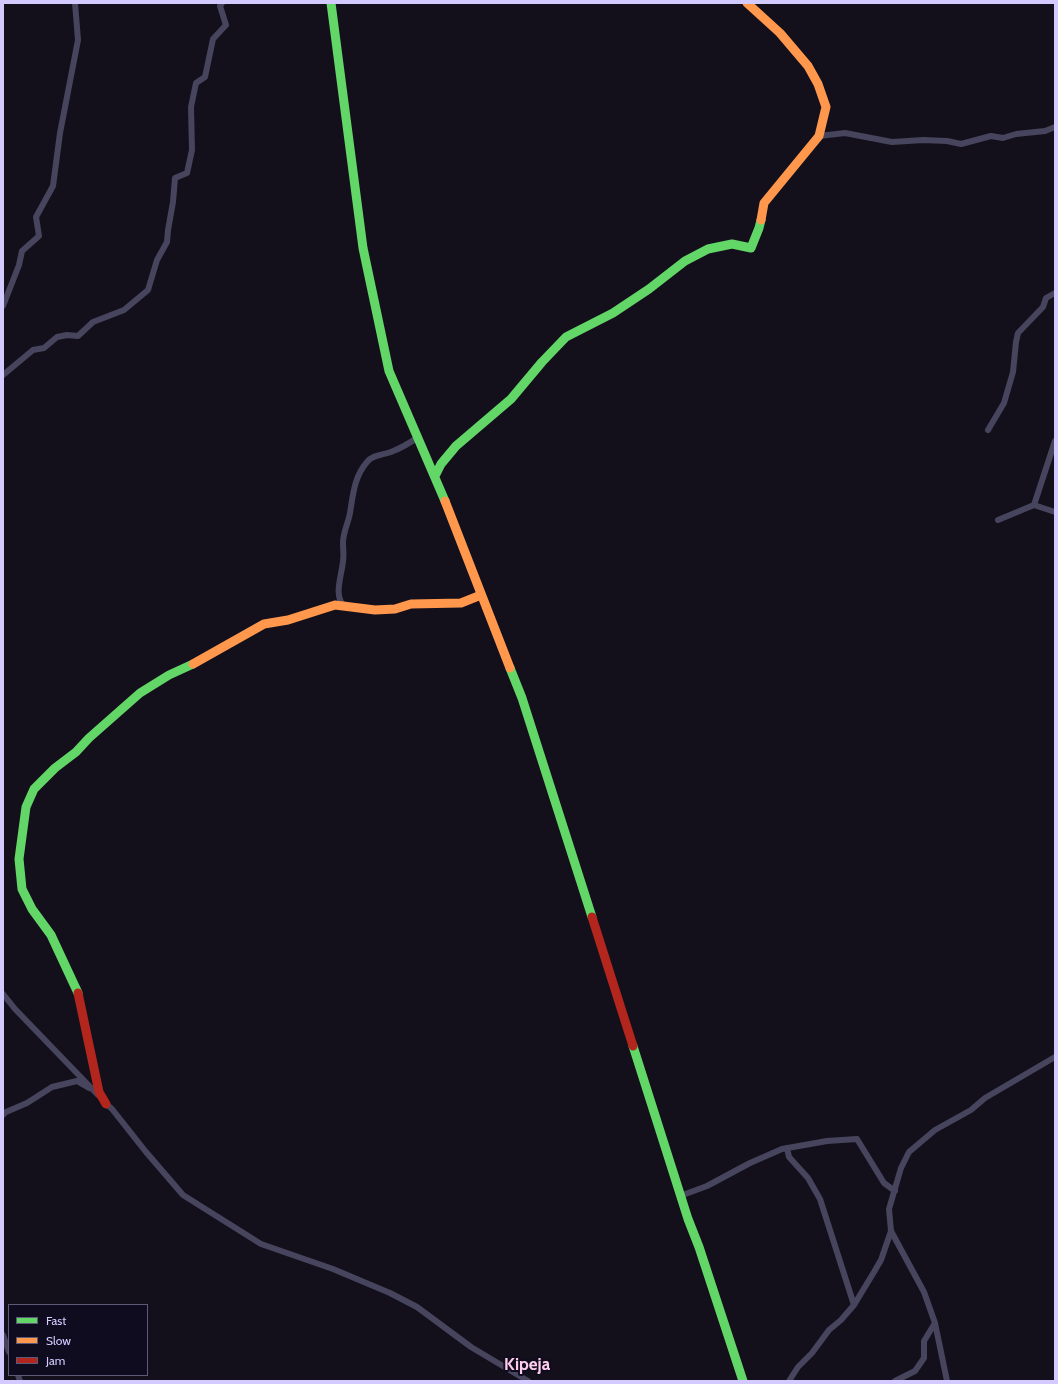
<!DOCTYPE html>
<html>
<head>
<meta charset="utf-8">
<style>
  body { margin:0 }
  #map { position:relative; width:1058px; height:1384px; overflow:hidden; background:#13101c; font-family:Cabin,sans-serif }
  canvas { display:block }
  .frame { position:absolute; inset:0; border:4px solid #d3cbff; pointer-events:none }
  .legend { position:absolute; left:8px; top:1304px; width:140px; height:72px; box-sizing:border-box; background:#100c20; border:1px solid #5e5879; margin:0; padding:5px 7px; list-style:none; font-size:12px; color:#d3cbff }
  .legend li { display:flex; align-items:center; gap:8px; height:20px }
  .legend b { width:20px; border:1px solid #5e5879 }
</style>
</head>
<body>
<div id="map">
<canvas width="1058" height="1384"></canvas>
<div class="frame"></div>
<ul class="legend">
<li><b style="height:5px;background:#63d668"></b>Fast</li>
<li><b style="height:5px;background:#ff974d"></b>Slow</li>
<li><b style="height:5px;background:#b3261e"></b>Jam</li>
</ul>
</div>
<script>
const g = document.querySelector('canvas').getContext('2d');
g.lineJoin = 'round';
function strokePath(path, color, width, dash) {
  g.strokeStyle = color;
  g.lineWidth = width;
  g.lineCap = dash ? 'butt' : 'round';
  g.setLineDash(dash || []);
  g.stroke(path);
}
function drawText(font, color, halo, rows, align = 'center') {
  g.font = font + ' Cabin,sans-serif';
  g.lineWidth = 4;
  g.setLineDash([]);
  g.textBaseline = 'middle';
  g.strokeStyle = halo;
  g.fillStyle = color;
  for (const [text, x, y, turn = 0] of rows) {
    g.save();
    g.translate(x, y);
    g.rotate((+turn || 0) * Math.PI / 180);
    g.textAlign = isNaN(turn) ? turn : align;
    if (halo) g.strokeText(text, 0, 0);
    g.fillText(text, 0, 0);
    g.restore();
  }
}
strokePath(new Path2D(`
  M 819,136 L 845,133 L 892,142 L 923,140 L 947,141 L 961,144 L 991,136 L 1003,138 L 1016,134 L 1045,131 L 1055,127
  M 3,306 L 19,265 L 22,251 L 39,236 L 36,217 L 53,186 L 60,133 L 78,40 L 75,3
  M 3,375 L 33,350 L 44,348 L 57,337 L 67,335 L 78,336 L 93,322 L 124,310 L 148,290 L 157,260 L 167,242 L 168,230 L 173,202 L 175,178 L 187,173 L 192,150 L 191,107 L 196,83 L 205,77 L 213,39 L 226,25 L 220,6 L 222,3
  M 988,430 L 1004,403 L 1013,372 L 1016,342 L 1018,333 L 1043,307 L 1046,298 L 1055,293
  M 1034,505 L 1055,512
  M 998,520 L 1034,505 L 1055,441
  M 346,607 C 332,598 342,575 343,561 C 344,555 343,549 343,543 C 343,532 348,524 350,513 C 353,495 354,477 367,462 C 372,455 383,455 391,452 C 401,448 410,443 418,437
  M 3,994 L 15,1009 L 98,1095
  M 104,1102 L 112,1109 L 146,1152 L 183,1195 L 261,1244 L 333,1269 L 390,1293 L 417,1307 L 471,1347 L 528,1381
  M 3,1115 L 6,1112 L 27,1103 L 52,1087 L 77,1081 L 89,1088
  M 787,1148 L 789,1157 L 808,1178 L 820,1199 L 854,1305
  M 680,1196 L 707,1186 L 750,1163 L 782,1149 L 827,1141 L 857,1139 L 884,1183 L 895,1191
  M 891,1231 L 924,1292 L 935,1323 L 947,1381
  M 3,1335 L 9,1352
  M 18,1375 L 20,1381
  M 789,1381 L 798,1367 L 812,1353 L 829,1330 L 841,1320 L 854,1305 L 874,1272 L 881,1260 L 891,1231 L 889,1209 L 901,1168 L 909,1152 L 935,1130 L 971,1110 L 985,1098 L 1055,1057
  M 895,1381 L 915,1371 L 924,1358 L 924,1341 L 935,1323`), '#47445d', 6);
strokePath(new Path2D(`
  M 331,3 L 363,248 L 389,371 L 445,501
  M 435,476 L 441,464 L 456,446 L 511,399 L 542,362 L 566,337 L 613,313 L 649,289 L 685,261 L 708,249 L 732,244 L 751,248 L 759,228 L 761,220
  M 510,668 L 522,698 L 592,917
  M 78,993 L 51,935 L 32,909 L 22,889 L 19,859 L 26,807 L 34,789 L 55,768 L 76,752 L 89,738 L 140,693 L 169,675 L 193,664
  M 633,1046 L 688,1219 L 699,1247 L 743,1381`), '#63d668', 9);
strokePath(new Path2D(`
  M 747,3 L 780,33 L 808,66 L 818,84 L 826,107 L 819,136 L 764,203 L 761,220
  M 445,501 L 510,668
  M 193,664 L 264,624 L 288,620 L 335,605 L 375,610 L 395,609 L 411,604 L 461,603 L 481,595`), '#ff974d', 9);
strokePath(new Path2D(`
  M 592,917 L 633,1046
  M 78,993 L 99,1092 L 106,1104`), '#b3261e', 9);
drawText('bold 17px', '#ffcdeb', '#100c20', [
  ["Kipeja",527,1365]
]);
</script>
</body>
</html>
